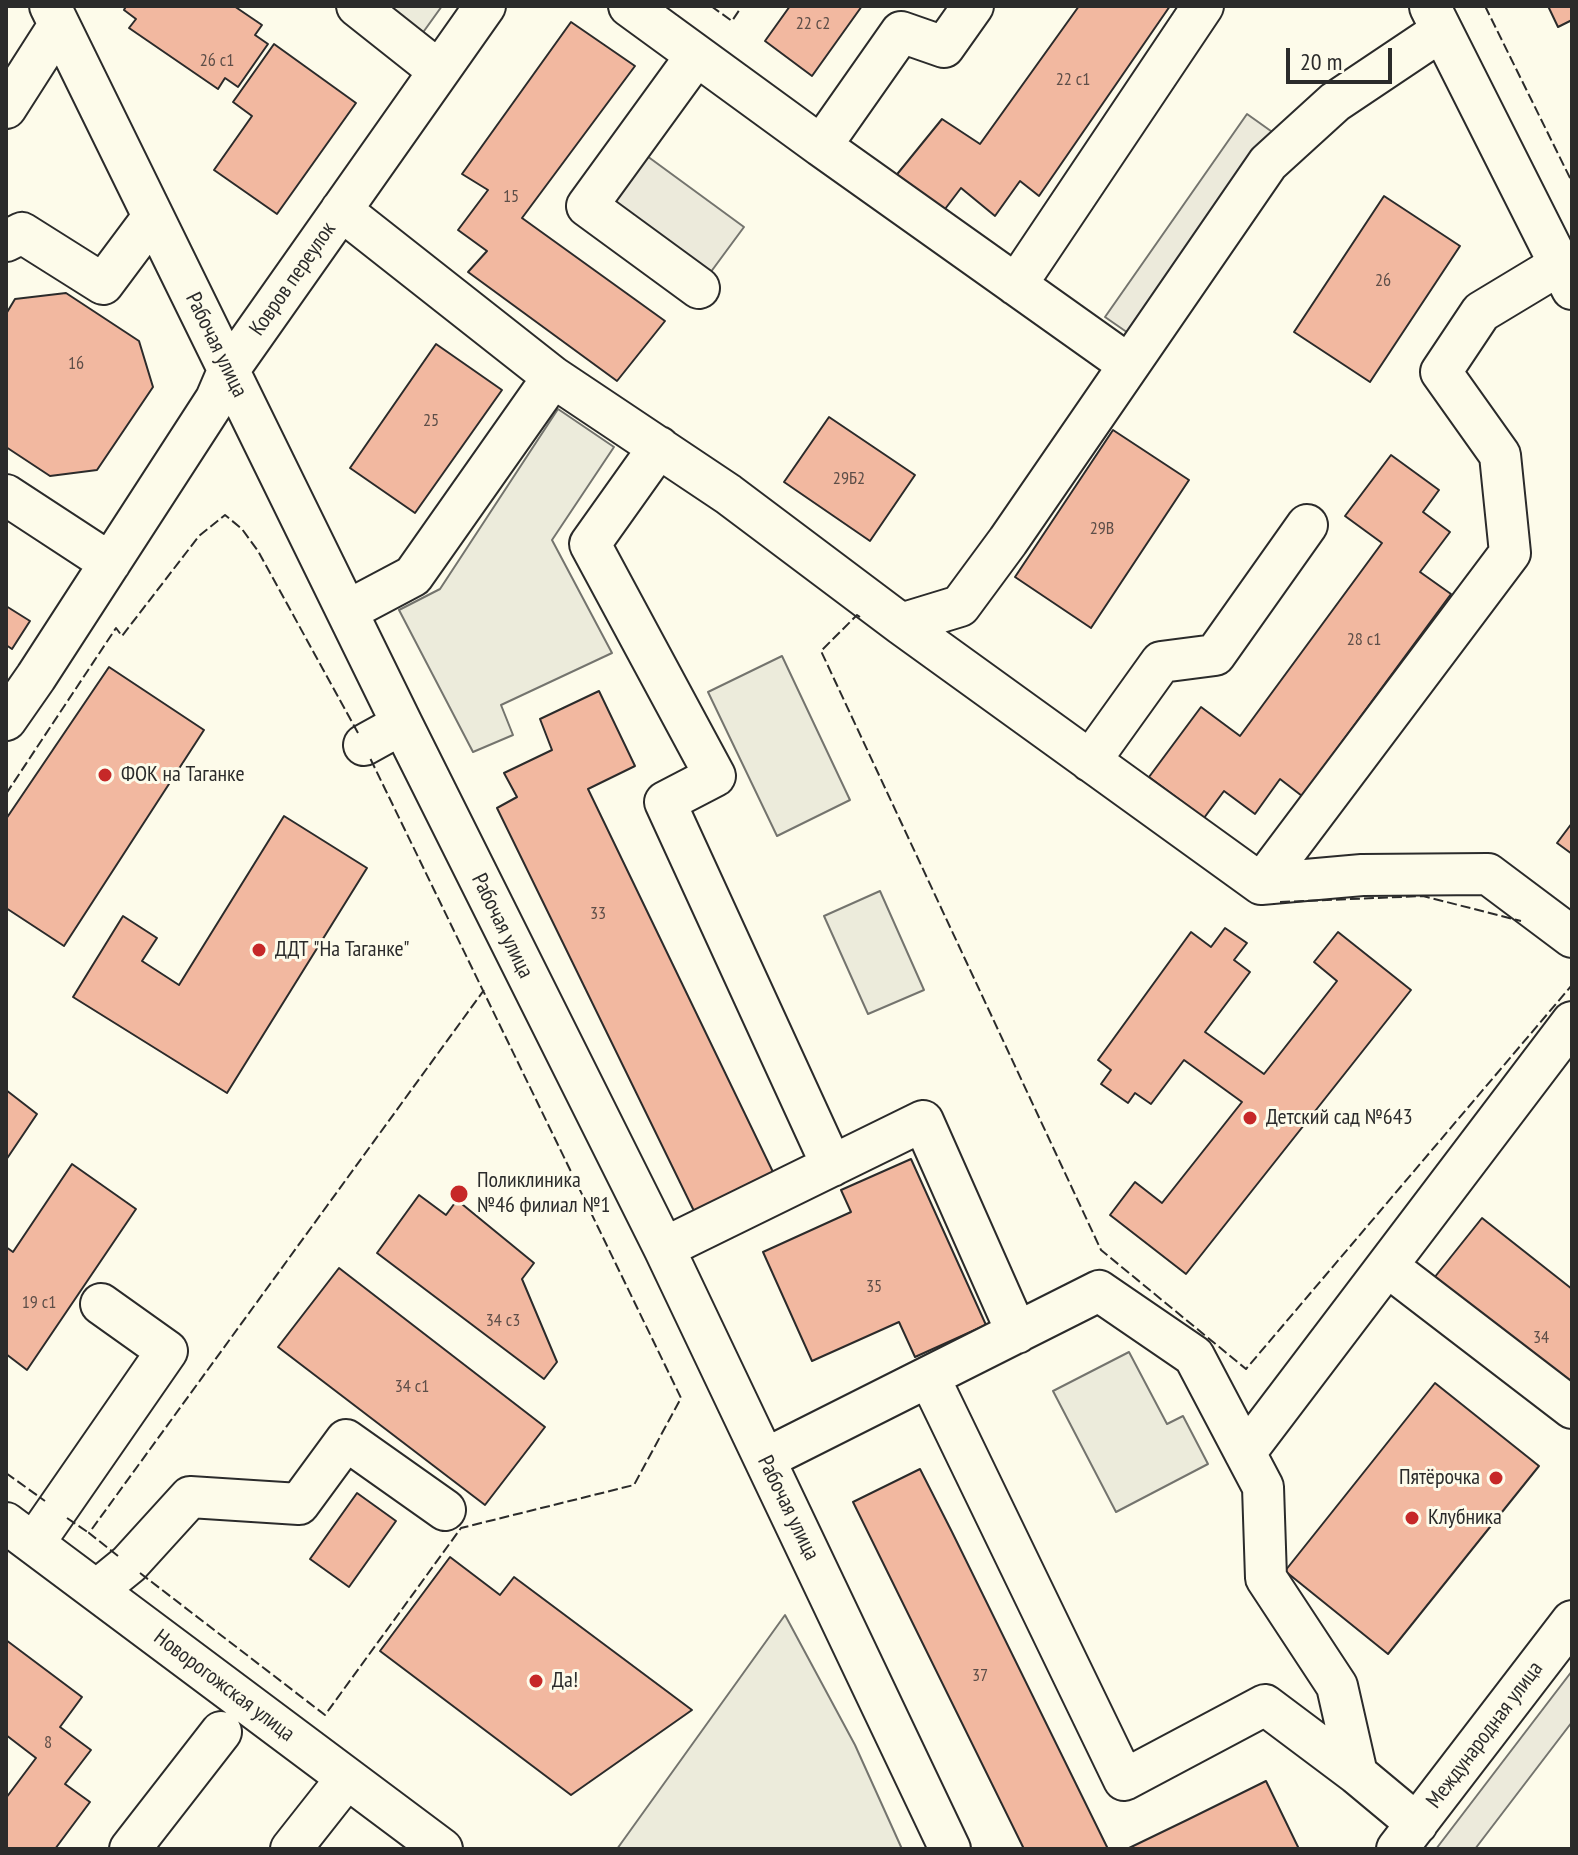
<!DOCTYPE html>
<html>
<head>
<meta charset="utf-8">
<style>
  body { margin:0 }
  #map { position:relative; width:1578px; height:1855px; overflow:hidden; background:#fdfbea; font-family:"PT Sans Narrow",sans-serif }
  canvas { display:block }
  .frame { position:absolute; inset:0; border:8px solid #2b2b2b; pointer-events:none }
  .scale { position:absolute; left:1286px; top:48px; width:106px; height:36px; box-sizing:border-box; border:4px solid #2b2b2b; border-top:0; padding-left:10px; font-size:24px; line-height:28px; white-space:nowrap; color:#2b2b2b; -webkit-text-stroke:6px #fdfbea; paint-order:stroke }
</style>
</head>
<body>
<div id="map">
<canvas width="1578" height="1855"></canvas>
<div class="frame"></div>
<div class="scale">20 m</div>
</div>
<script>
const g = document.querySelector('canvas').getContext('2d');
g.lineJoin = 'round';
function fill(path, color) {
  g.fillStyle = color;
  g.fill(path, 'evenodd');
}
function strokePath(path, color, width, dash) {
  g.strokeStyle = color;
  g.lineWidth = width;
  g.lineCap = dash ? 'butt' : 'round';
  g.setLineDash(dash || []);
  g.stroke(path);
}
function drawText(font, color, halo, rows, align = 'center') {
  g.font = font + ' "PT Sans Narrow",sans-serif';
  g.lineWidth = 6;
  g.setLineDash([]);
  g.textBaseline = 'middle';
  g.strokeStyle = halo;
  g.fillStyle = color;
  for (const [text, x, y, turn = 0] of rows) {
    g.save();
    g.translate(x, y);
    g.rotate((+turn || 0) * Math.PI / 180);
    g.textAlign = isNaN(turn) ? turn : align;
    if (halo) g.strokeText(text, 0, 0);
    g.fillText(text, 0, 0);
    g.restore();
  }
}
const green = new Path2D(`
  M 394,6 L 442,6 L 419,38 L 389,14 Z
  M 558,409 L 614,447 L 552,540 L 612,653 L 501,705 L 513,735 L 473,752 L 399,610 L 440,589 Z
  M 782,656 L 850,800 L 777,836 L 708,692 Z
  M 880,891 L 924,990 L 868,1014 L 824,916 Z
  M 1129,1352 L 1167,1424 L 1183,1416 L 1208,1464 L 1116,1512 L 1053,1391 Z
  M 785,1615 L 855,1745 L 902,1849 L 617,1849 Z`);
fill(green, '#ecebdb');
strokePath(green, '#74746e', 2);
const parking = new Path2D(`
  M 1247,114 L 1299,151 L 1157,353 L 1105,317 Z
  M 632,145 L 744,227 L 699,288 L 587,206 Z
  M 1572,1671 L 1572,1722 L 1475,1849 L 1436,1849 Z`);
fill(parking, '#eceadb');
strokePath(parking, '#74746e', 2);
const building = new Path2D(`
  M 126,6 L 234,6 L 262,25 L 255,35 L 268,44 L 238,87 L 225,78 L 218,89 L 129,28 L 136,19 L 124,10 Z
  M 790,6 L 862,6 L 812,76 L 765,41 Z
  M 1079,6 L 1170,6 L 1039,196 L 1020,181 L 995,216 L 961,188 L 942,213 L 894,178 L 942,119 L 980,144 Z
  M 1548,6 L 1572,6 L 1572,20 L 1558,27 Z
  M 571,22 L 635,66 L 522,218 L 665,321 L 617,381 L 468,272 L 487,251 L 458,230 L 488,190 L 462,174 Z
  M 274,44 L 356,103 L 277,214 L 214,170 L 252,116 L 233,102 Z
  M 1384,196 L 1460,246 L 1370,382 L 1294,332 Z
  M 66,293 L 139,341 L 153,387 L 97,470 L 50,476 L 6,447 L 6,314 L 15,299 Z
  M 436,344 L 502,390 L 415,513 L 350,468 Z
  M 829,417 L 915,475 L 870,541 L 784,482 Z
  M 1113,430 L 1189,480 L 1091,628 L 1015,577 Z
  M 1391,455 L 1439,490 L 1423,512 L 1450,532 L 1420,572 L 1451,594 L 1302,796 L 1280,779 L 1255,814 L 1224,791 L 1204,818 L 1149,777 L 1201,707 L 1240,736 L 1382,543 L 1345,516 Z
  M 6,606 L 30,621 L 12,649 L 6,645 Z
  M 109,667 L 204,730 L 64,946 L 6,908 L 6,819 Z
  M 599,691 L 635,766 L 588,789 L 773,1172 L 694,1211 L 497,808 L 517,797 L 504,773 L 552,750 L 540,719 Z
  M 284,816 L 367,868 L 227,1093 L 73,997 L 123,916 L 157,938 L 142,961 L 179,985 Z
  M 1572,823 L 1572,854 L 1557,843 Z
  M 1225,928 L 1247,943 L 1234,960 L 1250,972 L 1205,1032 L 1264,1074 L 1337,981 L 1314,962 L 1338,932 L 1411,990 L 1186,1274 L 1110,1215 L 1135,1182 L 1162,1203 L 1242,1102 L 1184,1060 L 1151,1104 L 1135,1093 L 1128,1103 L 1101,1084 L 1111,1070 L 1098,1060 L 1191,932 L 1211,947 Z
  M 6,1090 L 37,1114 L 6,1160 Z
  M 911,1159 L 986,1325 L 915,1357 L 899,1322 L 812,1361 L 763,1252 L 851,1212 L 841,1190 Z
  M 72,1164 L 136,1209 L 27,1370 L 6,1354 L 6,1247 L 13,1252 Z
  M 419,1195 L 446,1215 L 457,1200 L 534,1263 L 522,1279 L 557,1362 L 544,1379 L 377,1253 Z
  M 1482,1218 L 1572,1289 L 1572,1387 L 1434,1278 Z
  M 339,1268 L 545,1427 L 485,1505 L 278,1347 Z
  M 1435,1383 L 1539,1466 L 1388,1654 L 1285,1571 Z
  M 920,1469 L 952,1532 L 1108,1849 L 1024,1849 L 853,1502 Z
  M 357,1493 L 396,1521 L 349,1587 L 310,1559 Z
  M 450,1557 L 500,1595 L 514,1577 L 692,1710 L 571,1795 L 380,1651 Z
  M 6,1640 L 82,1697 L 60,1727 L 91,1750 L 65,1784 L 90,1802 L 55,1849 L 6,1849 L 6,1798 L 36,1758 L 6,1735 Z
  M 1266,1781 L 1299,1849 L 1127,1849 L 1187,1820 Z`);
fill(building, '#f2b8a0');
strokePath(building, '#2b2b2b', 2);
const minor = new Path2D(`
  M 50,6 L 402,724 L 664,1248 L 950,1849
  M 357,6 L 439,71
  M 629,6 L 821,146 L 901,32 L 944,47 L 973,6
  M 1430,7 L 1572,289
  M 696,56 L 587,206 L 699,288
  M 6,108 L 59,25
  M 821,146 L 1129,365
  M 341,210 L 553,377 L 728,494 L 901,624 L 960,606 L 1008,541 L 1268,163 L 1335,102 L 1441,31
  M 6,241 L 22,233 L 103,284 L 153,217
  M 1016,285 L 1203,6
  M 659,447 L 590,544 L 715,776 L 665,802 L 832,1166
  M 6,495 L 110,563
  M 347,611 L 413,576 L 553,377
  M 901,624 L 1261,884 L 1362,875 L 1488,874 L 1572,937
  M 6,720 L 36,677 L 216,399 L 228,371 L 485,6
  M 364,745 L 402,724
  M 1090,761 L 1161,662 L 1215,655 L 1307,525
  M 1261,884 L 1510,553 L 1500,455 L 1441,372 L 1481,312 L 1559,265
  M 664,1248 L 923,1121 L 1017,1333
  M 1387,1266 L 1572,1408
  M 929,1377 L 1124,1780 L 1265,1705 L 1357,1774
  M 1245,1453 L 1572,1022
  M 765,1459 L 1099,1291 L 1194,1356 L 1263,1487 L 1266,1578 L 1337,1686 L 1357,1774 L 1417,1824
  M 6,1523 L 442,1849
  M 34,1543 L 167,1351 L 101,1304
  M 97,1590 L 129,1564 L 190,1497 L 299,1504 L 346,1440 L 445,1510
  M 130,1849 L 221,1732
  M 291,1849 L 347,1778
  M 1397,1849 L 1572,1621`);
strokePath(minor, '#2b2b2b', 44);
strokePath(minor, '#fdfbea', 40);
strokePath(new Path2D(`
  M 711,6 L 732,21 L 742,6
  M 1485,6 L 1572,182
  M 860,617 L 857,615 L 821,651 L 1101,1250 L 1246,1369 L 1572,985
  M 6,794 L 116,628 L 122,636 L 199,536 L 225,515 L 242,529 L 258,551 L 358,733
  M 1280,902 L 1423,896 L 1521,921
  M 6,1473 L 45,1501
  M 67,1518 L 89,1533
  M 118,1556 L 89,1533 L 484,990
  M 140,1573 L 325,1715 L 461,1528 L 634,1485 L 681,1398 L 370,758`), '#2b2b2b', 2, [10, 4]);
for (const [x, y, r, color] of [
  [105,775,8,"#c62828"],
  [259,950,8,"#c62828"],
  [1250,1118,8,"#c62828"],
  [459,1194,10,"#c62828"],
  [1496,1478,8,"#c62828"],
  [1412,1518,8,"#c62828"],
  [536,1681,8,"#c62828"]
]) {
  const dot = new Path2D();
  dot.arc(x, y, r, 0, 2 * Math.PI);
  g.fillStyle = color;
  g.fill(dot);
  strokePath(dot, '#fdfbea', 3);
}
drawText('18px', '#5d4e48', null, [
  ["22 с2",813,24],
  ["26 с1",217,61],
  ["22 с1",1073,80],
  ["15",511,197],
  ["26",1383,281],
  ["16",76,364],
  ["25",431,421],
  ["29Б2",849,479],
  ["29В",1102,529],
  ["28 с1",1364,640],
  ["33",598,914],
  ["35",874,1287],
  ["19 с1",39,1303],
  ["34 с3",503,1321],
  ["34",1541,1338],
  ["34 с1",412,1387],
  ["37",980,1676],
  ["8",48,1743]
]);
drawText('22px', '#2b2b2b', '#fdfbea', [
  ["Ковров переулок",293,279,-55],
  ["Рабочая улица",216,345,64],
  ["Рабочая улица",502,926,64],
  ["Рабочая улица",788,1508,64],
  ["Новорогожская улица",224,1686,37],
  ["Международная улица",1485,1735,-53]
]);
drawText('22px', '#2b2b2b', '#fdfbea', [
  ["ФОК на Таганке",121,775],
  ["ДДТ \"На Таганке\"",275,950],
  ["Детский сад №643",1266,1118],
  ["Поликлиника",477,1181],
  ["№46 филиал №1",477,1206],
  ["Пятёрочка",1480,1478,"right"],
  ["Клубника",1428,1518],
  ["Да!",552,1681]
], 'left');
</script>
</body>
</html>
